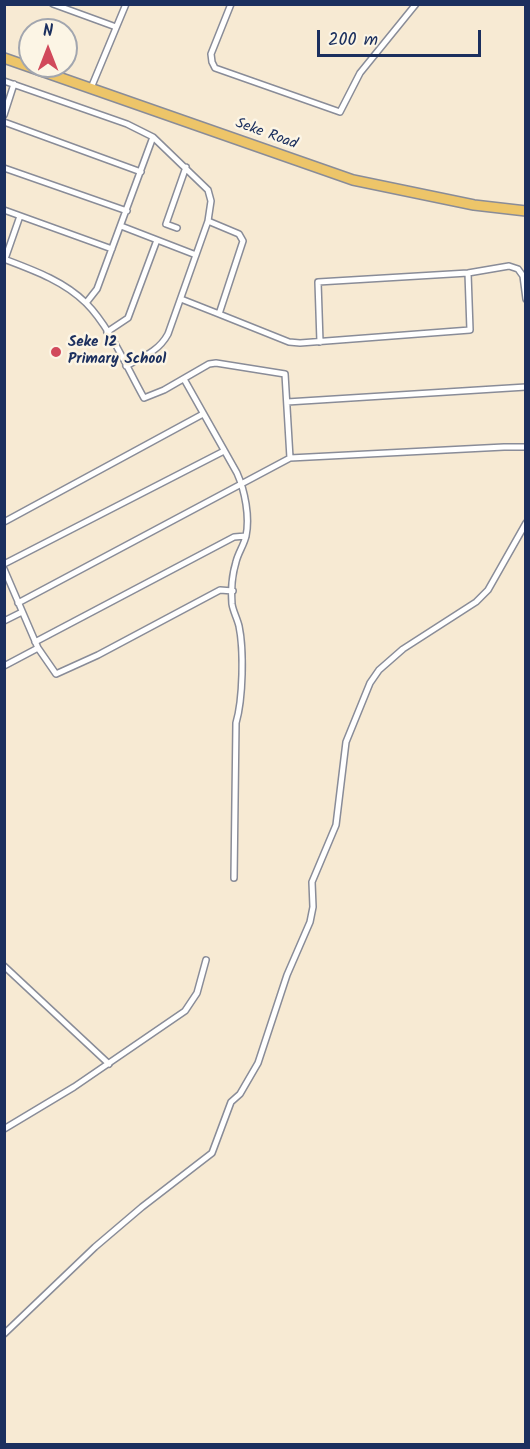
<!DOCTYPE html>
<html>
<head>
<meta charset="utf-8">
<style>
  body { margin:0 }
  #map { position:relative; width:530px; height:1449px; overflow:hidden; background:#f7ead3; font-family:Kalam,sans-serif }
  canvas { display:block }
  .frame { position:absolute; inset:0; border:6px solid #1b2f5e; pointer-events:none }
  .north { position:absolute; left:18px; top:18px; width:60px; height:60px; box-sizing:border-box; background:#fcf5e5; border:2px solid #a2a6af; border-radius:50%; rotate:0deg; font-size:16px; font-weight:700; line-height:24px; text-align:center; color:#1b2f5e }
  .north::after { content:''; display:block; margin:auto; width:21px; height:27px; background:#d1495b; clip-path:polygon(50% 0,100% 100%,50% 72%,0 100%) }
  .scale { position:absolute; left:317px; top:30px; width:164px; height:27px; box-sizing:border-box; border:3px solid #1b2f5e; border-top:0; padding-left:8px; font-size:18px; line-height:21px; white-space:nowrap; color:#1b2f5e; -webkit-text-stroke:4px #fcf5e5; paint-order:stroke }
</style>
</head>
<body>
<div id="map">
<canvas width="530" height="1449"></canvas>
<div class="frame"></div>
<div class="north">N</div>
<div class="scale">200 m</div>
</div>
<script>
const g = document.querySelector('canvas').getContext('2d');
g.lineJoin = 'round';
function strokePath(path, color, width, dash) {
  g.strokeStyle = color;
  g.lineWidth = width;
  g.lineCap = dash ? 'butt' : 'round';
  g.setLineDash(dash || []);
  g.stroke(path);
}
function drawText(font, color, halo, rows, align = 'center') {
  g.font = font + ' Kalam,sans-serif';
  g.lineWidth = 5;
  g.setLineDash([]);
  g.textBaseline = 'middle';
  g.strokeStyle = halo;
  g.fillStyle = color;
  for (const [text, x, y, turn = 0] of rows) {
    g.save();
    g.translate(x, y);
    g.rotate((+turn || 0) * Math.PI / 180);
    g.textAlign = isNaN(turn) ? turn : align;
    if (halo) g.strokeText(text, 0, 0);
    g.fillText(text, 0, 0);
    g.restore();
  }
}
const minor = new Path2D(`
  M 53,4 L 116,27
  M 231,4 L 211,54 L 212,62 L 215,68 L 340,112 L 360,73 L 416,4
  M 4,81 L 127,124 L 153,137 L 208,190 L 211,201 L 208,221 L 168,334 C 159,351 143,357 126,366
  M 91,88 L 126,4
  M 4,115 L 14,84
  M 4,122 L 141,172
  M 4,168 L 127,211
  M 4,210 L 112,249
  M 121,226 L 196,255
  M 177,228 L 166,224 L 186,167
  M 4,259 C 33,270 64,281 86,303 C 110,327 127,368 144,398 L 164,390 L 209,364 L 216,363 L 285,374 L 290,458 L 18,603
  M 5,259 L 20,216
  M 181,299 L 219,314 L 243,241 L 239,234 L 208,221
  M 86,303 L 97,289 L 153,137
  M 219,314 L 289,342 L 300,343 L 470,330 L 468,273
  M 107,332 L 128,318 L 157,240
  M 320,342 L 318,282 L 468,273 L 509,266 L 518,269 L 523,276 L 526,299
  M 184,379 L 237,473 C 245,491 250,517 246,536 C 244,545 238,553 236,562 C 232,575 231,591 232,604 C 233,611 237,618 239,626 C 244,650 243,699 236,723 L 234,878
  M 287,402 L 526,387
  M 290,458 L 504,447 L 526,447
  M 4,522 L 203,414
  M 4,564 L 224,451
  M 4,569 L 38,648 L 56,674 L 98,655 L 220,590 L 233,591
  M 4,621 L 22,612
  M 35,642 L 234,537 L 246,536
  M 4,666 L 38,648
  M 4,966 L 109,1064
  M 4,1129 L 74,1087 L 185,1011 L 197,993 L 206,960
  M 4,1334 L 95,1247 L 142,1207 L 212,1153 L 231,1102 L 240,1094 L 258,1063 L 287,975 L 310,922 L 313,907 L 312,882 L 336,825 L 346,742 L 370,683 L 379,670 L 403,649 L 476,602 L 488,590 L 526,523`);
const primary = new Path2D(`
  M 4,58 L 353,180 L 474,205 L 526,211`);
strokePath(minor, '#898c98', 8);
strokePath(primary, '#898c98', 12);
strokePath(minor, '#fff', 5);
strokePath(primary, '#edc569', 9);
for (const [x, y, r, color] of [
  [56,352,6,"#d1495b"]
]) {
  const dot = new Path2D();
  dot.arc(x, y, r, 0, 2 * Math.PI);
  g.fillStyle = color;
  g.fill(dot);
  strokePath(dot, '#fcf5e5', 2);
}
drawText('15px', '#1b2f5e', '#fcf5e5', [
  ["Seke Road",266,135,20]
]);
drawText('bold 15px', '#1b2f5e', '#fcf5e5', [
  ["Seke 12",68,343],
  ["Primary School",68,360]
], 'left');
</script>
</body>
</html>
